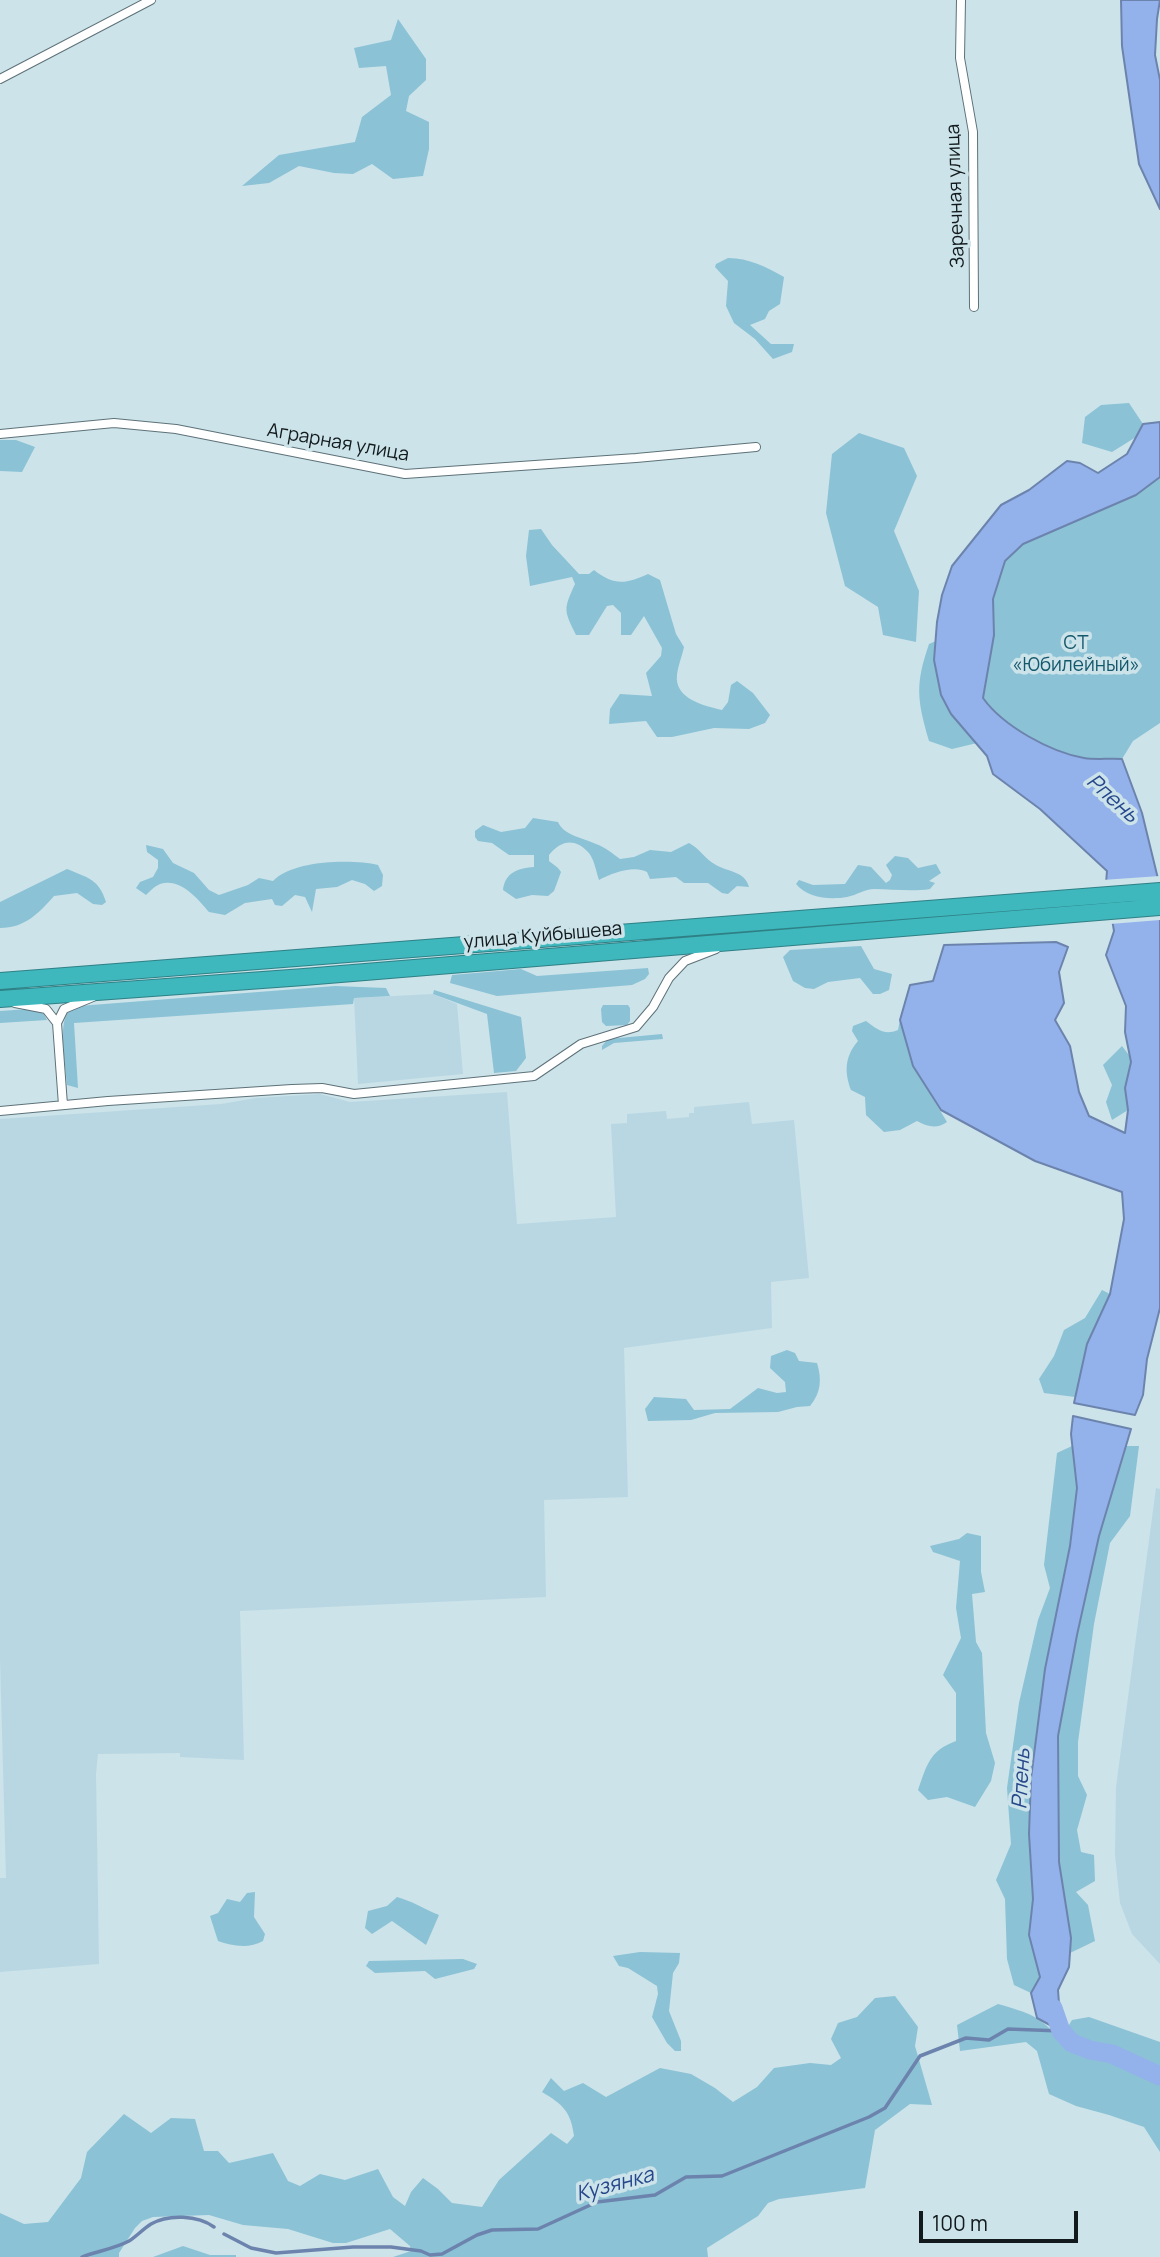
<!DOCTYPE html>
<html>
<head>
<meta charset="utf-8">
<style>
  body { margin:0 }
  #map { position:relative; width:1160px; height:2257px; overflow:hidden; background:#cce3ea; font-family:Manrope,sans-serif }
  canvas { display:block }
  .scale { position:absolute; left:919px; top:2211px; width:159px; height:32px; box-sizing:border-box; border:4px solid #121a1c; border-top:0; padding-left:9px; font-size:21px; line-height:24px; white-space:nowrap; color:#121a1c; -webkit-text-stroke:5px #cce3ea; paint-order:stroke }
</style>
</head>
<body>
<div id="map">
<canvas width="1160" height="2257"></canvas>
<div class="scale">100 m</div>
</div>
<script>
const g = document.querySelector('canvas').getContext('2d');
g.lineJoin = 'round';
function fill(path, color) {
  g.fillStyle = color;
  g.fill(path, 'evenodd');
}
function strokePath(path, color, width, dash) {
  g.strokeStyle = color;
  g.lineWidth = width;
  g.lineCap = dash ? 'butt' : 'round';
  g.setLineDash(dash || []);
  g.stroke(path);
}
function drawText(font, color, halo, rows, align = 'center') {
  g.font = font + ' Manrope,sans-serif';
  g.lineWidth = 7;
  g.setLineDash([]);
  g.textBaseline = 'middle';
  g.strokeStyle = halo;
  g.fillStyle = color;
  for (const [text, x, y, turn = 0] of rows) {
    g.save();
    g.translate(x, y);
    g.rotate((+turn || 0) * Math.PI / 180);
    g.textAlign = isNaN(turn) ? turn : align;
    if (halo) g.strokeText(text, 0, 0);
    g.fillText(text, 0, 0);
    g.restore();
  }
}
fill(new Path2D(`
  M 433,994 L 457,1004 L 463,1074 L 358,1084 L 354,998 Z
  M 507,1092 L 517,1224 L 616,1217 L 611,1124 L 627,1123 L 627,1114 L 666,1111 L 667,1119 L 689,1117 L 689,1113 L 694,1113 L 694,1107 L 749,1102 L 752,1124 L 794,1120 L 809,1278 L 771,1282 L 772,1328 L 624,1348 L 628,1497 L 544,1500 L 546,1597 L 240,1611 L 244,1760 L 180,1757 L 180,1753 L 98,1754 L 96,1774 L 99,1964 L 0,1972 L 0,1878 L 6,1878 L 0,1659 L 0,1119 L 221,1104 L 256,1098 L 320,1094 L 350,1102 Z
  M 1156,1488 L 1160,1489 L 1160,1964 L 1132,1934 L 1120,1903 L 1115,1855 L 1116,1787 Z`), '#b9d7e2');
fill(new Path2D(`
  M 398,19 L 426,59 L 426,80 L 409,96 L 406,111 L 429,122 L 429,149 L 423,176 L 393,179 L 372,164 L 353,174 L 334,173 L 299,166 L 269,183 L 242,186 L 279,155 L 355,142 L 362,117 L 391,95 L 386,66 L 359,68 L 354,48 L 391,40 Z
  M 728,258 C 749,258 766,267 784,277 L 780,304 L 769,311 L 765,319 L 750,325 L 771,344 L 794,344 L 792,352 L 773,359 L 755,339 L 734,323 L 726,306 L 728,281 L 715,267 L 716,264 Z
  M 1129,403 L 1143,424 L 1136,437 L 1112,452 L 1082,443 L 1085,417 L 1101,405 Z
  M 859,433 L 904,448 L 917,476 L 894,531 L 919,591 L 916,642 L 883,635 L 878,607 L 845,586 L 826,513 L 832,454 Z
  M 0,440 L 16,440 L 35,447 L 22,472 L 0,471 Z
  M 1160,477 L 1160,723 L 1133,741 L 1122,759 C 1110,758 1096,760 1084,758 C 1050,752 1004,726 983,698 L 994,635 L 993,599 L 1005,561 L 1023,544 L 1136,495 Z
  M 541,529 L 552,545 L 579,574 L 589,574 L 594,570 C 614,586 626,584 648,574 L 660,580 L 676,634 L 684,647 C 682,656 678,666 677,675 C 674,699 705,706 722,710 L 728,702 L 731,685 L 737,681 L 753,693 L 770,715 L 765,723 L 749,729 L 714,728 L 672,737 L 657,737 L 646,721 L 609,724 L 610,709 L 620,694 L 652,696 L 646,673 L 661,656 L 662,648 L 644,616 L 631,635 L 621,635 L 621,613 L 613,605 L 607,606 L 589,635 L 576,635 C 564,610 563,610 575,584 L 572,577 L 530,586 L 526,556 L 529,530 Z
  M 936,641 L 934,660 L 971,736 L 977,743 L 952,749 L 929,741 C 917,699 915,685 929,644 Z
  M 533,818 L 558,822 C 564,836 584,838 596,844 C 605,847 613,854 620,859 L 634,857 L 650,850 L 671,852 L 689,843 C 699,848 706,860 716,865 C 728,872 745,871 749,887 L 737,886 L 728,894 L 722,893 L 708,883 L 684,883 L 676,877 L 650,879 L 647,872 C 634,865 612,873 599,880 C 596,871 594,858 588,852 C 574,837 560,841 549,855 L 549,861 L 558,868 L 561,872 L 554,891 L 548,896 L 532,895 L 516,899 L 503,890 C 505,872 519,868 534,867 L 534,855 L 509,855 L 492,843 L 478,841 L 475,837 L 475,831 L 483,825 L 501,832 L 525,828 Z
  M 146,845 L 163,849 L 173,863 L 194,873 L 209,890 L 219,895 L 248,885 L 259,878 L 273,881 C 293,860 352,859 378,865 L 383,875 L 382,886 L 374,891 L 365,884 L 352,880 L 337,887 L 316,889 L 312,912 L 305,897 L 295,895 L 282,906 L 275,905 L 272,899 L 245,903 L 225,915 L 209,912 C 198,899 180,877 160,884 C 155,886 150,891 146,895 L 136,888 L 140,882 L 153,877 L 158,868 L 158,860 L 147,852 Z
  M 895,856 L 908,858 L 918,868 L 936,864 L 941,873 L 929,881 L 935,883 L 930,889 C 911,892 893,889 874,889 C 865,889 857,895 847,897 C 830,900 807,898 796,884 L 799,880 L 813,885 L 845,884 L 858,865 L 871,867 L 886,883 L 890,880 L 892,875 L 886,865 Z
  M 67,869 C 88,878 99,879 106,902 L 102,905 L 93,904 L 77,893 L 54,896 C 39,913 25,928 0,928 L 0,902 Z
  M 861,946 L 874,969 L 892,974 L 889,990 L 880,994 L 873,994 L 860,978 L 828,982 L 814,989 L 805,988 L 793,981 L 783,957 L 790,950 Z
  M 648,968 L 649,974 L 645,979 L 632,985 L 497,996 L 450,983 L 452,975 L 521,969 L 537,976 Z
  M 335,986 L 386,988 L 390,996 L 354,998 L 353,1004 L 74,1023 L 78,1088 L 67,1085 C 66,1069 59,1030 66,1016 C 68,1010 73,1008 79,1006 Z
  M 434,990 L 521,1017 L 526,1058 L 516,1071 L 494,1073 L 487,1014 L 433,994 Z
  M 603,1005 L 628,1005 L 630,1008 L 630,1021 L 627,1025 L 606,1026 L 602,1022 L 601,1009 Z
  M 30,1009 L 44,1014 L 47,1020 L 0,1023 L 0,1011 Z
  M 900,1020 L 913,1066 L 947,1122 C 937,1129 928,1127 917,1121 L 900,1130 L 884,1132 L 866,1115 L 865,1097 L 851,1090 C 844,1072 845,1056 858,1041 L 852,1031 L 853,1026 L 866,1021 C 877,1029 884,1036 898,1030 Z
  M 662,1034 L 663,1039 L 614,1043 L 602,1050 L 602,1046 L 608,1039 Z
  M 1122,1046 L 1132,1059 L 1125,1088 L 1128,1110 L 1112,1120 L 1106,1102 L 1112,1085 L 1103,1065 Z
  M 1102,1290 L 1110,1294 L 1087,1344 L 1075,1397 L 1044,1393 L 1039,1379 L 1054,1356 L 1064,1330 L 1085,1318 Z
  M 787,1350 L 795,1353 L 799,1361 L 817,1363 C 822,1379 821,1393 810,1406 L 797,1407 L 778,1412 L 715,1413 L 691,1420 L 648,1421 L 645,1409 L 654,1397 L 686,1399 L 694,1410 L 730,1409 L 758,1388 L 777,1393 L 786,1392 L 785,1382 L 770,1368 L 771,1356 Z
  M 1072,1446 L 1077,1488 L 1070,1545 L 1045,1669 L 1031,1778 L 1029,1834 L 1033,1899 L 1029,1935 L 1040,1977 L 1031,1993 L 1014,1985 L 1007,1959 L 1005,1899 L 996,1880 L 1011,1844 L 1007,1788 L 1019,1703 L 1038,1620 L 1050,1588 L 1044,1565 L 1057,1453 Z
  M 1126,1446 L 1139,1446 L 1130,1516 L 1110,1543 L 1094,1624 L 1078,1742 L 1078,1776 L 1087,1795 L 1077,1830 L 1081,1852 L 1094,1855 L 1095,1881 L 1076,1892 L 1088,1905 L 1095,1941 L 1070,1953 L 1071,1938 L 1059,1862 L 1058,1736 L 1077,1635 L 1099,1536 Z
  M 967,1533 L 981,1536 L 981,1572 L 985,1592 L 972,1594 L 976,1642 L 982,1653 L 986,1733 L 995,1763 L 991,1781 L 975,1807 L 947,1797 L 928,1800 L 918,1790 C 927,1765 929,1751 956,1741 L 956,1693 L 943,1675 L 961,1638 L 956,1608 L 960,1561 L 933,1552 L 930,1546 L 959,1539 Z
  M 255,1892 L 254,1917 L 265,1934 L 263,1941 C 249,1949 232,1946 218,1941 L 210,1916 L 218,1913 L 227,1899 L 240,1902 L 247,1893 Z
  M 397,1897 C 412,1901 424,1909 439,1915 L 426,1945 L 392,1921 L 372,1934 L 365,1928 L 368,1911 L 387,1906 Z
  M 640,1952 L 680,1953 L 679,1963 L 673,1973 L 669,2011 L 681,2041 L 681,2051 L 675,2051 L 667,2043 L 652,2017 L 658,1994 L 657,1986 L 628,1968 L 619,1966 L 613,1956 Z
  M 463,1959 L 477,1964 L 474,1969 L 435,1979 L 425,1971 L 375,1973 L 366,1966 L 369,1961 Z
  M 895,1996 L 918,2027 L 915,2046 L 932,2105 L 910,2104 L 875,2130 L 865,2188 L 779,2199 L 768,2203 L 758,2216 L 707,2248 L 708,2257 L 393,2257 L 411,2251 L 410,2246 L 390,2229 L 346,2243 L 333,2243 L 288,2229 L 243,2225 L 209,2215 L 153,2217 L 142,2221 L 135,2228 L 119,2253 L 119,2257 L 0,2257 L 0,2213 L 24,2224 L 48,2222 L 81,2178 L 87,2152 L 124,2114 L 151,2133 L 171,2118 L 195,2119 L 204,2151 L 218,2151 L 229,2163 L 273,2153 L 288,2181 L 300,2186 L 320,2174 L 345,2180 L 378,2169 L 393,2197 L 405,2206 L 411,2192 L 423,2178 L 438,2189 L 452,2203 L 482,2207 L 499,2180 L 551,2133 L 567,2144 L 574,2136 C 571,2111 562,2104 542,2092 L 551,2078 L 564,2091 L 583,2083 L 606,2097 L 660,2068 L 691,2074 L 715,2088 L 733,2102 L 757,2087 L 774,2068 L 810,2063 L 831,2065 L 841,2058 L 831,2039 L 838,2023 L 857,2017 L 875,1998 Z
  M 998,2004 C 1028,2013 1040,2015 1060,2040 L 1072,2020 L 1089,2017 L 1160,2042 L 1160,2152 L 1144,2127 L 1109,2115 L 1076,2106 L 1049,2094 L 1037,2051 L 1026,2042 L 960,2051 L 957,2025 Z
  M 183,2246 L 210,2255 L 236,2255 L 236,2257 L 153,2257 Z`), '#8bc2d5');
const water = new Path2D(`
  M 1121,0 L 1160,0 L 1157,19 L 1155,55 L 1160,80 L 1160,209 L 1139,164 L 1122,46 Z
  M 1160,422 L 1160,477 L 1136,495 L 1023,544 L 1005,561 L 993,599 L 994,635 L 983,698 C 1003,726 1050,752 1084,758 C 1096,760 1110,758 1122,759 L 1142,813 L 1160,887 L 1160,1308 L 1147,1359 L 1143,1395 L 1135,1415 L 1074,1403 L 1087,1344 L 1110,1294 L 1124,1219 L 1122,1192 L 1035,1161 L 941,1110 L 913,1066 L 900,1020 L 910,985 L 933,981 L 944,945 L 1056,942 L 1068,947 L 1059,972 L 1064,1003 L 1055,1020 L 1070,1046 L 1079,1092 L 1089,1116 L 1125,1133 L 1128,1110 L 1125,1088 L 1131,1062 L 1125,1032 L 1126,1006 L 1106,955 L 1114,931 L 1106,883 L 1107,871 L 1040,809 L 993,774 L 987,756 L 951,714 L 941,695 L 934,660 L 937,622 L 942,595 L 952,566 L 1001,505 L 1029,490 L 1067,461 L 1080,463 L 1098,473 L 1127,454 L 1143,424 Z
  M 1073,1416 L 1131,1429 L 1099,1536 L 1077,1635 L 1058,1736 L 1059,1862 L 1071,1938 L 1069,1967 L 1058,1990 L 1061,2031 L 1037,2018 L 1031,1993 L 1040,1977 L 1029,1935 L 1033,1899 L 1029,1834 L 1031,1778 L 1045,1669 L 1070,1546 L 1077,1488 L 1071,1434 Z`);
fill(water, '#93b2eb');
strokePath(water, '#6c84ad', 2);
fill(new Path2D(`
  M 1160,876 L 1160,920 L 1110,924 L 1102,880 Z`), '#cce3ea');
strokePath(new Path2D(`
  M 224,2234 L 251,2248 L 276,2253 L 353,2247 L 391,2247 L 421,2251 L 430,2255 L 442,2254 L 477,2235 L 492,2230 L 538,2229 L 597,2202 L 655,2195 L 686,2177 L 722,2176 L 869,2117 L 885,2108 L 920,2056 L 966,2038 L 989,2040 L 1008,2029 L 1061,2031
  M 82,2257 C 97,2251 114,2249 129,2241 C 137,2236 143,2229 151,2224 C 168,2214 198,2215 214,2227`), '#6c84ad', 3.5);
strokePath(new Path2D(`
  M 1053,2008 L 1061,2031 L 1072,2043 L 1090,2050 L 1112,2054 L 1160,2076`), '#93b2eb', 19);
const street = new Path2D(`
  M 961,0 L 960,58 L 973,132 L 974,307
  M 0,79 L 151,0
  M 0,434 L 114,423 L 176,429 L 405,474 L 636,458 L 756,447
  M 15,1003 L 46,1009 L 57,1023
  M 63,1105 L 57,1023 L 64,1009 L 93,997
  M 0,1111 L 108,1101 L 292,1089 L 322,1088 L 354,1094 L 534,1076 L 581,1044 L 636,1027 L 653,1007 L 669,978 L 685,961 L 716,949`);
const highway = new Path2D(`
  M 0,981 L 1160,891
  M 0,999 L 304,977 L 1160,907`);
strokePath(street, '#5d7178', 10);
strokePath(highway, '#2f8085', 18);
strokePath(street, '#fff', 8);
strokePath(highway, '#3eb7bd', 16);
drawText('19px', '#121a1c', '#cce3ea', [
  ["Заречная улица",956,196,-92],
  ["Аграрная улица",338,443,10],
  ["улица Куйбышева",543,936,-5]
]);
drawText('19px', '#13586b', '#cce3ea', [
  ["СТ",1076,644],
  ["«Юбилейный»",1076,666]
]);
drawText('italic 21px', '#26478b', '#cce3ea', [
  ["Рпень",1112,799,42],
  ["Рпень",1022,1779,-87],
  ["Кузянка",615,2185,-15]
]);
</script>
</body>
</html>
